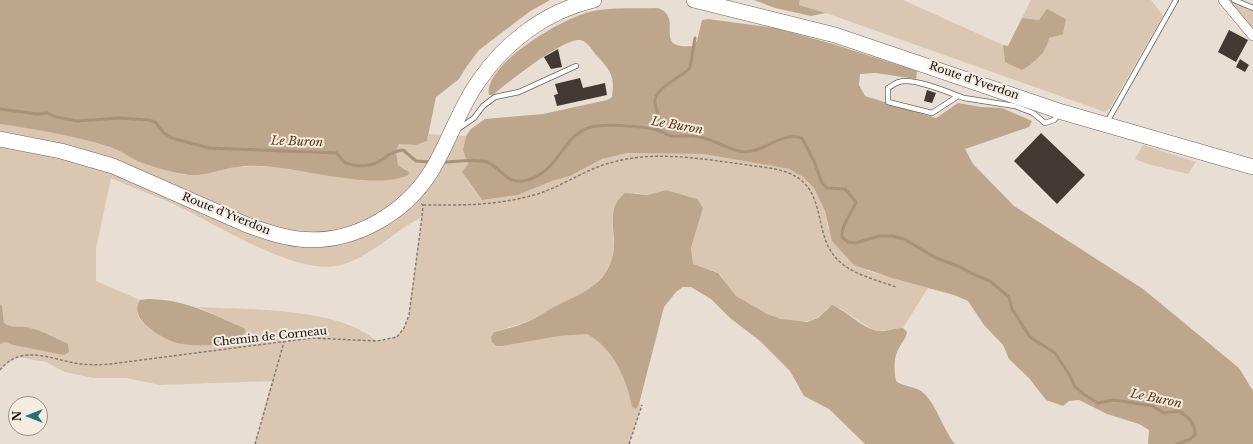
<!DOCTYPE html>
<html>
<head>
<meta charset="utf-8">
<style>
  body { margin:0 }
  #map { position:relative; width:1253px; height:444px; overflow:hidden; background:#e8ded4; font-family:"Libre Baskerville",serif }
  canvas { display:block }
  .north { position:absolute; left:8px; top:396px; width:40px; height:40px; box-sizing:border-box; background:#f5ebe1; border:1px solid #99928b; border-radius:50%; rotate:270deg; font-size:11px; font-weight:700; line-height:16px; text-align:center; color:#100d09 }
  .north::after { content:''; display:block; margin:auto; width:14px; height:18px; background:#267175; clip-path:polygon(50% 0,100% 100%,50% 72%,0 100%) }
</style>
</head>
<body>
<div id="map">
<canvas width="1253" height="444"></canvas>
<div class="north">N</div>
</div>
<script>
const g = document.querySelector('canvas').getContext('2d');
g.lineJoin = 'round';
function fill(path, color) {
  g.fillStyle = color;
  g.fill(path, 'evenodd');
}
function strokePath(path, color, width, dash) {
  g.strokeStyle = color;
  g.lineWidth = width;
  g.lineCap = dash ? 'butt' : 'round';
  g.setLineDash(dash || []);
  g.stroke(path);
}
function drawText(font, color, halo, rows, align = 'center') {
  g.font = font + ' "Libre Baskerville",serif';
  g.lineWidth = 4;
  g.setLineDash([]);
  g.textBaseline = 'middle';
  g.strokeStyle = halo;
  g.fillStyle = color;
  for (const [text, x, y, turn = 0] of rows) {
    g.save();
    g.translate(x, y);
    g.rotate((+turn || 0) * Math.PI / 180);
    g.textAlign = isNaN(turn) ? turn : align;
    if (halo) g.strokeText(text, 0, 0);
    g.fillText(text, 0, 0);
    g.restore();
  }
}
fill(new Path2D(`
  M 800,0 L 903,0 L 1003,45 L 1005,62 L 1033,63 C 1050,43 1053,45 1039,20 L 1022,18 L 1031,0 L 1151,0 L 1163,16 L 1110,108 L 1105,112 L 826,13 L 799,5 Z
  M 1231,2 L 1253,11 L 1253,28 L 1240,19 L 1230,5 Z
  M 0,124 L 51,131 L 110,147 L 131,156 L 144,164 L 184,175 L 217,171 L 236,167 L 255,166 L 275,167 L 359,179 L 387,180 L 407,170 L 398,165 C 395,157 395,151 399,144 L 416,145 L 427,141 L 429,134 L 466,136 L 463,150 L 468,164 L 466,179 L 482,200 L 518,195 L 552,181 L 570,176 L 602,159 L 627,153 L 703,154 L 773,166 L 789,169 L 803,177 L 814,188 L 825,211 L 828,228 L 868,271 L 928,288 L 903,328 L 879,331 L 873,330 L 840,308 L 827,308 C 807,338 758,312 736,296 C 728,290 726,280 719,274 C 714,269 700,268 693,264 L 691,248 L 703,208 L 666,190 L 648,195 L 636,193 L 612,217 L 614,246 L 613,258 L 605,273 L 594,286 L 578,297 L 526,322 L 494,332 L 503,346 C 521,343 573,329 588,334 C 604,340 624,373 629,389 C 630,395 631,401 632,407 L 636,409 L 639,404 L 642,405 L 629,444 L 255,444 L 272,381 L 160,385 L 126,378 L 93,378 L 65,372 L 46,362 L 18,357 L 9,362 L 0,370 L 0,344 L 5,342 L 13,345 L 64,355 L 57,338 L 30,328 L 8,326 L 4,323 L 2,306 L 0,304 ZM 111,178 C 133,188 156,196 178,206 C 218,225 298,277 341,265 C 372,256 394,231 422,217 L 409,315 C 405,333 395,340 377,341 C 338,307 249,310 198,307 L 244,328 L 241,337 C 225,342 209,347 192,345 C 174,344 124,324 140,300 L 96,281 L 96,248 Z
  M 1143,145 L 1196,162 L 1188,174 L 1148,164 L 1135,159 Z`), '#dac6b1');
fill(new Path2D(`
  M 0,0 L 550,0 L 529,12 L 479,50 L 467,66 L 459,79 L 436,97 L 427,141 L 416,145 L 399,144 L 396,151 L 398,165 L 409,172 L 408,175 C 378,190 307,170 273,167 C 261,166 249,165 237,167 C 219,169 202,178 183,174 C 171,172 157,168 145,164 C 133,160 122,151 110,147 C 74,136 37,129 0,124 Z
  M 754,0 L 800,0 L 799,5 L 826,13 L 811,16 L 775,8 Z
  M 658,8 C 685,18 651,50 693,46 L 697,41 L 702,20 L 708,19 L 775,28 L 833,44 L 917,71 L 916,79 L 876,73 L 860,74 L 859,85 L 865,96 L 936,118 L 958,103 L 981,107 L 1002,108 L 1032,121 L 1029,127 L 965,149 L 973,164 L 1014,206 L 1143,289 L 1239,368 L 1253,391 L 1253,444 L 1148,444 L 1149,430 L 1139,424 L 1107,414 L 1079,400 L 1069,401 L 1063,406 L 1046,400 L 1029,378 L 1009,359 L 1003,345 L 984,325 L 968,301 L 954,295 L 892,278 L 854,265 L 832,241 L 825,211 L 814,188 L 803,177 L 789,169 L 773,166 L 703,154 L 627,153 L 602,159 L 570,176 L 552,181 L 518,195 L 482,200 L 462,172 L 468,164 L 463,150 L 466,136 L 471,129 L 485,119 L 543,114 L 607,100 L 612,97 C 615,77 611,71 598,57 C 593,52 588,41 580,40 C 563,38 507,83 493,95 L 489,95 C 484,63 567,15 594,11 C 614,7 637,9 658,8 Z
  M 1047,9 L 1066,19 L 1063,34 L 1049,38 C 1047,52 1034,63 1022,70 L 1005,62 L 1003,45 L 1008,46 L 1022,18 L 1039,20 Z
  M 666,190 L 697,199 L 703,208 L 691,248 L 693,264 L 718,273 L 736,296 L 767,314 L 781,319 L 807,322 L 818,318 L 832,305 C 847,311 863,329 878,331 C 886,332 894,328 903,328 L 907,332 C 906,338 903,341 900,346 C 893,357 894,369 896,381 C 904,387 914,386 921,391 C 936,402 943,430 955,444 L 865,444 L 829,409 L 804,396 L 790,371 L 760,341 L 730,318 L 711,299 L 691,287 L 683,287 L 676,292 L 664,307 L 639,404 L 636,409 L 632,407 C 627,379 613,348 587,334 L 558,336 L 503,346 L 496,346 L 492,342 L 491,337 L 494,332 C 505,329 516,327 527,322 C 537,318 546,311 556,306 C 580,294 603,287 612,259 C 620,235 602,212 625,193 L 648,195 Z
  M 148,299 C 184,299 212,314 244,328 L 246,332 C 232,346 196,348 177,343 C 161,338 127,319 140,300 Z
  M 0,304 L 2,306 L 4,323 C 12,329 21,325 30,328 C 43,331 56,338 68,344 L 69,352 L 64,355 L 58,354 L 13,345 L 5,342 L 0,344 Z`), '#bea68d');
strokePath(new Path2D(`
  M 0,109 L 37,114 L 47,113 L 56,117 L 77,121 L 119,118 L 149,120 L 155,122 L 164,133 L 172,138 L 209,148 L 337,153 L 344,162 C 356,168 372,167 383,159 C 390,154 394,151 403,150 L 416,161 L 432,162
  M 658,130 C 662,115 656,115 655,102 C 654,88 682,77 690,68 L 695,38
  M 442,162 C 456,162 474,158 487,162 C 501,167 506,184 523,181 C 559,174 560,138 588,128 C 603,123 641,126 657,130 C 662,131 666,135 671,136 C 680,137 690,135 699,137 C 713,139 725,148 739,151 C 763,156 778,131 802,138 L 814,161 L 822,183 L 827,188 L 845,189 L 856,202 C 851,215 841,225 842,237 L 848,242 L 856,243 L 879,236 L 892,236 L 904,239 L 936,258 L 958,266 L 975,275 L 990,281 L 1009,297 L 1012,309 L 1030,337 L 1055,353 L 1069,374 L 1075,387 L 1085,395 L 1098,403 L 1114,400 L 1153,406 L 1164,413 L 1179,411 C 1189,418 1195,422 1195,435 L 1189,440 L 1177,444`), '#a99279', 3);
fill(new Path2D(`
  M 1229,30 L 1248,40 L 1236,62 L 1218,52 Z
  M 558,49 L 562,67 L 551,69 L 544,57 Z
  M 1240,59 L 1249,65 L 1245,72 L 1236,67 Z
  M 580,78 L 583,88 L 605,83 L 607,95 L 557,106 L 554,95 L 558,94 L 555,84 Z
  M 927,90 L 936,93 L 932,103 L 924,101 Z
  M 1041,133 L 1085,175 L 1057,204 L 1014,161 Z`), '#423a32');
const lane = new Path2D(`
  M 1234,0 L 1253,8
  M 958,96 L 932,113 L 888,102 L 888,88 C 892,86 895,83 899,82 C 913,77 950,93 964,98 L 1015,106 L 1033,113 L 1045,123 L 1054,120 L 1059,114
  M 1107,122 L 1176,0
  M 458,129 L 474,118 L 483,106 L 495,97 L 519,92 L 576,66`);
const street = new Path2D(`
  M 1223,0 L 1253,36`);
const primary = new Path2D(`
  M 694,0 L 835,35 L 1062,112 L 1253,167
  M 0,139 L 61,151 L 113,166 L 247,225 C 264,231 281,237 299,239 C 352,245 405,214 432,170 C 449,142 459,109 478,82 C 505,42 546,11 594,0`);
strokePath(lane, '#6c635a', 6);
strokePath(street, '#6c635a', 10);
strokePath(primary, '#6c635a', 16);
strokePath(new Path2D(`
  M 423,205 C 463,205 494,206 534,195 C 559,188 581,172 606,164 C 651,150 695,158 741,164 C 757,167 776,167 791,174 C 827,190 813,233 836,258 C 850,274 877,280 896,287
  M 0,370 C 23,342 53,361 82,364 C 91,365 101,365 110,364 L 312,338 L 377,341 L 397,337 L 404,328 L 409,315 L 422,217 L 423,205 L 420,203
  M 255,444 L 284,342
  M 629,444 L 642,405`), '#837c75', 1.5, [3, 2]);
strokePath(lane, '#fff', 4.5);
strokePath(street, '#fff', 9);
strokePath(primary, '#fff', 15);
drawText('11px', '#100d09', '#f5ebe1', [
  ["Route d'Yverdon",974,81,19],
  ["Route d'Yverdon",226,214,22],
  ["Chemin de Corneau",270,337,-6]
]);
drawText('italic 12px', '#593709', '#f5ebe1', [
  ["Le Buron",677,126,10],
  ["Le Buron",297,142,2],
  ["Le Buron",1156,399,12]
]);
</script>
</body>
</html>
